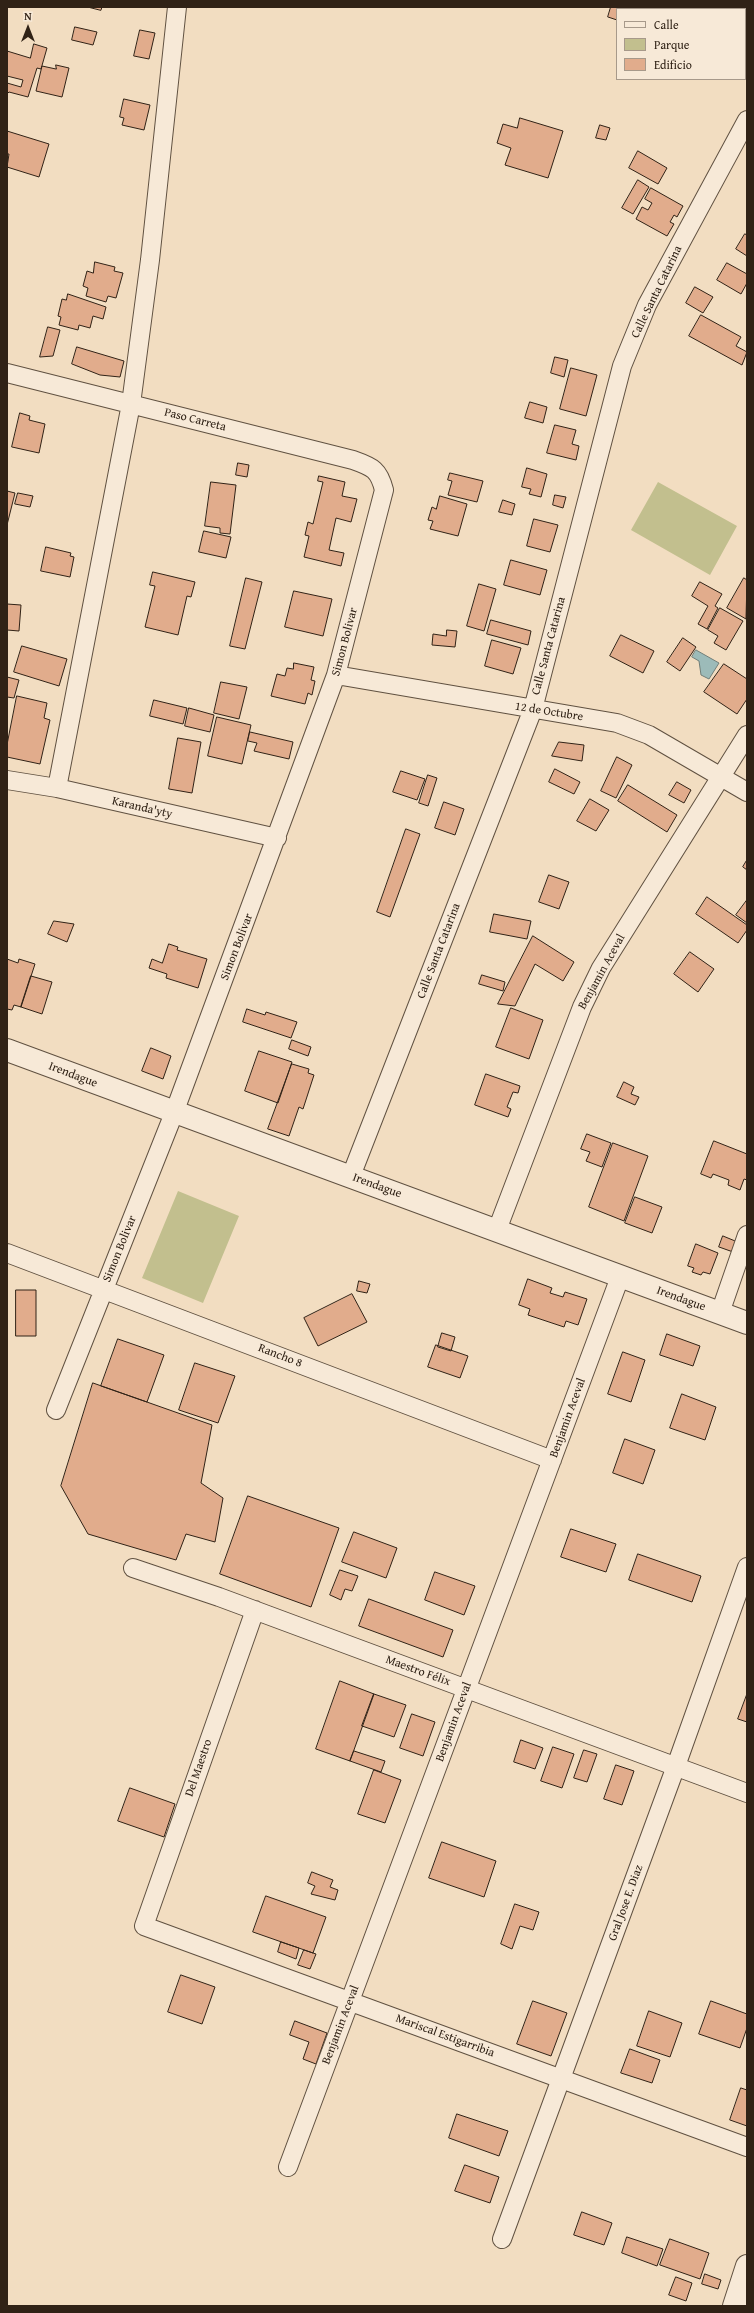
<!DOCTYPE html>
<html>
<head>
<meta charset="utf-8">
<style>
  body { margin:0 }
  #map { position:relative; width:754px; height:2313px; overflow:hidden; background:#f2ddc1; font-family:"Gentium Book Plus",serif }
  canvas { display:block }
  .frame { position:absolute; inset:0; border:8px solid #302216; pointer-events:none }
  .legend { position:absolute; left:616px; top:8px; width:130px; height:72px; box-sizing:border-box; background:#f7e9d7; border:1px solid #a7998a; margin:0; padding:5px 7px; list-style:none; font-size:12px; color:#302216 }
  .legend li { display:flex; align-items:center; gap:8px; height:20px }
  .legend b { width:20px; border:1px solid #a7998a }
  .north { position:absolute; left:8px; top:8px; width:40px; height:40px; -webkit-text-stroke:3px #f7e9d7; paint-order:stroke; rotate:0deg; font-size:11px; font-weight:700; line-height:16px; text-align:center; color:#302216 }
  .north::after { content:''; display:block; margin:auto; width:14px; height:18px; background:#302216; clip-path:polygon(50% 0,100% 100%,50% 72%,0 100%) }
</style>
</head>
<body>
<div id="map">
<canvas width="754" height="2313"></canvas>
<div class="frame"></div>
<ul class="legend">
<li><b style="height:5px;background:#f7e9d7"></b>Calle</li>
<li><b style="height:11px;background:#c2bf8e"></b>Parque</li>
<li><b style="height:11px;background:#e1ac8c"></b>Edificio</li>
</ul>
<div class="north">N</div>
</div>
<script>
const g = document.querySelector('canvas').getContext('2d');
g.lineJoin = 'round';
function fill(path, color) {
  g.fillStyle = color;
  g.fill(path, 'evenodd');
}
function strokePath(path, color, width, dash) {
  g.strokeStyle = color;
  g.lineWidth = width;
  g.lineCap = dash ? 'butt' : 'round';
  g.setLineDash(dash || []);
  g.stroke(path);
}
function drawText(font, color, halo, rows, align = 'center') {
  g.font = font + ' "Gentium Book Plus",serif';
  g.lineWidth = 3;
  g.setLineDash([]);
  g.textBaseline = 'middle';
  g.strokeStyle = halo;
  g.fillStyle = color;
  for (const [text, x, y, turn = 0] of rows) {
    g.save();
    g.translate(x, y);
    g.rotate((+turn || 0) * Math.PI / 180);
    g.textAlign = isNaN(turn) ? turn : align;
    if (halo) g.strokeText(text, 0, 0);
    g.fillText(text, 0, 0);
    g.restore();
  }
}
fill(new Path2D(`
  M 658,482 L 737,526 L 710,575 L 631,530 Z
  M 178,1191 L 239,1216 L 203,1303 L 142,1278 Z`), '#c2bf8e');
const water = new Path2D(`
  M 696,650 L 719,663 L 709,679 L 701,675 L 699,661 L 692,657 Z`);
fill(water, '#9cbbb9');
strokePath(water, '#717e78', 1);
const building = new Path2D(`
  M 88,7 L 102,7 L 101,10 Z
  M 611,7 L 636,7 L 635,9 L 617,9 L 617,20 L 608,17 Z
  M 639,7 L 651,7 L 654,9 L 638,9 Z
  M 681,7 L 711,7 L 710,9 L 679,9 Z
  M 75,27 L 97,32 L 93,45 L 72,40 Z
  M 140,30 L 155,33 L 149,59 L 134,56 Z
  M 34,44 L 47,48 L 41,69 L 37,68 L 28,97 L 9,92 L 7,94 L 7,83 L 21,87 L 23,80 L 7,76 L 7,51 L 30,58 Z
  M 56,65 L 69,68 L 62,97 L 36,91 L 42,66 L 56,69 Z
  M 124,99 L 150,105 L 144,130 L 122,125 L 124,118 L 120,117 Z
  M 520,118 L 563,131 L 548,178 L 505,165 L 511,148 L 497,143 L 503,124 L 517,128 Z
  M 600,125 L 610,128 L 606,140 L 596,138 Z
  M 7,131 L 49,144 L 39,177 L 7,167 L 9,154 L 7,154 Z
  M 638,151 L 667,168 L 658,184 L 629,168 Z
  M 638,180 L 649,187 L 633,214 L 622,208 Z
  M 651,188 L 683,206 L 677,217 L 674,215 L 670,222 L 674,224 L 667,236 L 636,219 L 642,207 L 648,210 L 652,203 L 645,199 Z
  M 745,234 L 747,235 L 747,256 L 736,249 Z
  M 95,262 L 115,267 L 114,271 L 123,273 L 116,298 L 108,296 L 106,302 L 86,296 L 88,288 L 83,286 L 87,271 L 93,273 Z
  M 727,263 L 747,274 L 747,283 L 741,294 L 717,280 Z
  M 695,287 L 713,297 L 703,313 L 686,303 Z
  M 68,294 L 106,307 L 103,319 L 93,316 L 90,328 L 79,325 L 78,330 L 59,325 L 61,317 L 58,316 L 62,299 L 66,300 Z
  M 701,315 L 741,337 L 736,346 L 747,352 L 742,365 L 689,336 Z
  M 48,327 L 60,330 L 53,356 L 40,357 Z
  M 77,347 L 124,361 L 120,377 L 100,375 L 72,364 Z
  M 555,357 L 568,360 L 564,377 L 551,373 Z
  M 571,368 L 597,375 L 586,416 L 560,409 Z
  M 530,402 L 547,407 L 543,423 L 525,418 Z
  M 20,413 L 30,416 L 29,420 L 45,424 L 39,453 L 12,447 Z
  M 555,425 L 576,430 L 572,444 L 579,446 L 576,460 L 547,453 Z
  M 238,463 L 249,465 L 247,477 L 236,475 Z
  M 527,468 L 547,474 L 541,497 L 529,494 L 531,489 L 522,487 Z
  M 450,473 L 483,481 L 477,502 L 448,495 L 452,481 L 448,480 Z
  M 319,476 L 345,482 L 342,496 L 357,499 L 351,522 L 336,518 L 329,550 L 344,553 L 341,566 L 304,557 L 309,536 L 305,535 L 308,522 L 313,524 L 323,482 L 318,481 Z
  M 211,482 L 236,485 L 230,534 L 220,533 L 220,528 L 205,526 Z
  M 7,491 L 15,493 L 7,525 Z
  M 18,493 L 33,496 L 30,507 L 15,504 Z
  M 555,495 L 566,497 L 563,508 L 553,505 Z
  M 440,496 L 467,504 L 458,536 L 430,529 L 433,521 L 428,520 L 432,507 L 436,509 Z
  M 503,500 L 515,504 L 512,515 L 499,512 Z
  M 534,519 L 558,525 L 550,552 L 527,546 Z
  M 204,531 L 231,537 L 226,558 L 199,552 Z
  M 46,547 L 71,553 L 70,556 L 74,557 L 70,577 L 41,571 Z
  M 511,560 L 547,570 L 540,595 L 504,585 Z
  M 153,572 L 195,582 L 191,597 L 187,596 L 178,635 L 145,627 L 155,586 L 150,585 Z
  M 246,578 L 262,582 L 245,649 L 230,646 Z
  M 744,578 L 747,580 L 746,619 L 727,608 Z
  M 700,582 L 722,594 L 715,606 L 718,608 L 707,629 L 698,624 L 708,606 L 692,596 Z
  M 479,584 L 496,589 L 484,631 L 467,626 Z
  M 294,591 L 332,599 L 323,636 L 285,627 Z
  M 7,604 L 21,605 L 19,631 L 7,630 Z
  M 720,608 L 743,621 L 726,650 L 714,643 L 718,636 L 708,630 Z
  M 491,620 L 531,631 L 528,645 L 487,634 Z
  M 447,630 L 457,631 L 455,647 L 432,645 L 433,634 L 446,636 Z
  M 621,635 L 654,651 L 643,673 L 610,656 Z
  M 683,638 L 696,647 L 680,671 L 667,662 Z
  M 492,640 L 521,648 L 513,674 L 485,666 Z
  M 22,646 L 67,659 L 59,686 L 14,672 Z
  M 294,663 L 314,667 L 311,680 L 315,681 L 312,695 L 308,693 L 305,704 L 271,696 L 277,674 L 285,676 L 287,668 L 293,669 Z
  M 724,664 L 747,679 L 747,699 L 737,714 L 704,692 Z
  M 7,677 L 19,680 L 14,698 L 7,697 Z
  M 221,682 L 247,687 L 239,719 L 214,713 Z
  M 17,696 L 47,703 L 44,718 L 50,720 L 40,764 L 7,757 L 7,745 Z
  M 154,700 L 187,708 L 183,724 L 150,716 Z
  M 189,708 L 214,715 L 210,732 L 185,726 Z
  M 217,717 L 251,725 L 242,764 L 208,756 Z
  M 250,732 L 293,742 L 289,759 L 254,751 L 257,743 L 248,741 Z
  M 178,738 L 201,742 L 192,793 L 169,789 Z
  M 559,742 L 584,745 L 582,761 L 552,756 Z
  M 617,757 L 632,765 L 616,798 L 601,791 Z
  M 555,769 L 580,782 L 574,794 L 549,782 Z
  M 401,771 L 425,779 L 417,800 L 393,792 Z
  M 428,775 L 437,778 L 428,806 L 419,803 Z
  M 677,782 L 691,790 L 684,803 L 669,795 Z
  M 628,785 L 677,815 L 667,832 L 618,801 Z
  M 590,799 L 609,810 L 596,831 L 577,821 Z
  M 444,802 L 464,809 L 455,835 L 435,828 Z
  M 406,829 L 420,834 L 390,917 L 377,912 Z
  M 747,860 L 747,870 L 743,867 Z
  M 549,875 L 569,882 L 559,909 L 539,902 Z
  M 707,897 L 747,925 L 747,930 L 738,943 L 696,914 Z
  M 747,900 L 747,923 L 736,915 Z
  M 494,914 L 531,921 L 527,939 L 490,932 Z
  M 54,921 L 74,924 L 67,942 L 48,934 Z
  M 533,936 L 574,962 L 563,981 L 535,964 L 515,1006 L 498,1004 Z
  M 169,944 L 178,947 L 177,950 L 207,959 L 198,988 L 166,978 L 167,974 L 149,968 L 152,959 L 162,963 Z
  M 690,952 L 714,969 L 698,992 L 674,974 Z
  M 7,959 L 18,963 L 19,959 L 35,964 L 21,1007 L 14,1005 L 12,1010 L 7,1009 Z
  M 482,975 L 505,982 L 503,991 L 479,984 Z
  M 31,976 L 52,982 L 42,1014 L 21,1007 Z
  M 511,1008 L 543,1020 L 529,1059 L 496,1047 Z
  M 247,1009 L 265,1015 L 266,1012 L 297,1022 L 291,1038 L 243,1022 Z
  M 292,1040 L 311,1047 L 308,1056 L 289,1049 Z
  M 151,1048 L 171,1056 L 163,1079 L 142,1071 Z
  M 259,1051 L 292,1062 L 278,1103 L 245,1091 Z
  M 292,1064 L 309,1069 L 308,1073 L 314,1075 L 303,1109 L 299,1107 L 289,1136 L 268,1129 Z
  M 486,1074 L 520,1086 L 518,1093 L 513,1092 L 507,1107 L 511,1109 L 508,1117 L 475,1105 Z
  M 624,1082 L 634,1087 L 631,1094 L 639,1097 L 635,1105 L 617,1097 Z
  M 587,1134 L 611,1143 L 602,1167 L 586,1161 L 590,1152 L 581,1149 Z
  M 714,1141 L 747,1154 L 747,1180 L 744,1179 L 740,1190 L 728,1185 L 729,1180 L 713,1174 L 711,1178 L 701,1174 Z
  M 613,1143 L 648,1156 L 624,1221 L 589,1207 Z
  M 635,1197 L 662,1207 L 652,1233 L 625,1223 Z
  M 723,1236 L 740,1243 L 736,1253 L 719,1247 Z
  M 696,1244 L 718,1253 L 710,1274 L 703,1272 L 701,1275 L 692,1272 L 694,1268 L 688,1266 Z
  M 528,1279 L 552,1288 L 550,1293 L 563,1297 L 565,1292 L 587,1299 L 578,1325 L 566,1321 L 564,1327 L 528,1315 L 530,1309 L 519,1305 Z
  M 359,1281 L 370,1284 L 367,1293 L 357,1291 Z
  M 16,1290 L 36,1290 L 36,1336 L 16,1336 Z
  M 352,1294 L 367,1322 L 318,1346 L 304,1318 Z
  M 442,1333 L 455,1337 L 451,1351 L 438,1347 Z
  M 667,1334 L 700,1346 L 693,1366 L 660,1355 Z
  M 118,1339 L 164,1355 L 147,1402 L 101,1386 Z
  M 436,1345 L 468,1356 L 460,1378 L 428,1367 Z
  M 623,1352 L 645,1360 L 631,1402 L 608,1394 Z
  M 195,1363 L 235,1376 L 218,1423 L 179,1410 Z
  M 93,1383 L 212,1425 L 201,1483 L 223,1498 L 215,1542 L 186,1534 L 176,1560 L 88,1534 L 61,1486 Z
  M 682,1394 L 716,1407 L 705,1440 L 670,1428 Z
  M 625,1439 L 655,1450 L 643,1484 L 613,1473 Z
  M 248,1496 L 339,1528 L 311,1607 L 220,1574 Z
  M 571,1529 L 616,1544 L 606,1572 L 561,1557 Z
  M 354,1532 L 397,1548 L 386,1578 L 342,1562 Z
  M 638,1554 L 701,1576 L 692,1602 L 629,1580 Z
  M 340,1570 L 358,1576 L 352,1591 L 345,1589 L 341,1600 L 330,1595 Z
  M 435,1572 L 475,1586 L 464,1615 L 425,1600 Z
  M 369,1599 L 453,1630 L 443,1657 L 359,1626 Z
  M 340,1681 L 374,1694 L 350,1761 L 316,1749 Z
  M 374,1694 L 406,1705 L 394,1737 L 362,1726 Z
  M 747,1694 L 747,1722 L 738,1719 Z
  M 412,1714 L 435,1722 L 423,1756 L 400,1748 Z
  M 521,1740 L 543,1748 L 535,1769 L 514,1762 Z
  M 553,1747 L 574,1754 L 562,1788 L 541,1781 Z
  M 584,1750 L 597,1754 L 587,1782 L 574,1778 Z
  M 354,1751 L 385,1761 L 381,1772 L 350,1761 Z
  M 616,1765 L 634,1771 L 622,1805 L 604,1799 Z
  M 374,1770 L 401,1780 L 385,1823 L 358,1814 Z
  M 130,1788 L 175,1804 L 164,1837 L 118,1821 Z
  M 442,1842 L 496,1861 L 484,1897 L 429,1878 Z
  M 312,1872 L 333,1880 L 330,1887 L 338,1890 L 335,1900 L 311,1894 L 315,1886 L 308,1883 Z
  M 266,1896 L 326,1917 L 313,1953 L 253,1932 Z
  M 515,1904 L 539,1912 L 533,1930 L 520,1926 L 512,1949 L 501,1944 Z
  M 281,1942 L 299,1948 L 296,1959 L 278,1952 Z
  M 304,1950 L 316,1954 L 310,1969 L 298,1965 Z
  M 181,1975 L 215,1987 L 202,2024 L 168,2012 Z
  M 533,2001 L 567,2013 L 551,2056 L 517,2044 Z
  M 711,2001 L 747,2014 L 747,2028 L 740,2048 L 699,2034 Z
  M 649,2011 L 682,2023 L 670,2057 L 637,2046 Z
  M 295,2021 L 327,2033 L 316,2064 L 303,2059 L 309,2042 L 290,2035 Z
  M 630,2049 L 660,2060 L 652,2083 L 621,2073 Z
  M 741,2088 L 747,2090 L 747,2126 L 730,2120 Z
  M 457,2114 L 508,2131 L 499,2156 L 449,2138 Z
  M 465,2165 L 499,2177 L 490,2203 L 455,2191 Z
  M 582,2212 L 612,2223 L 604,2245 L 574,2235 Z
  M 627,2237 L 663,2249 L 657,2266 L 622,2253 Z
  M 670,2239 L 709,2253 L 700,2279 L 660,2265 Z
  M 705,2274 L 721,2280 L 718,2289 L 702,2284 Z
  M 676,2277 L 692,2283 L 686,2301 L 669,2295 Z`);
fill(building, '#e1ac8c');
strokePath(building, '#302216', 1);
const minor = new Path2D(`
  M 7,373 L 353,460 C 373,467 379,470 384,490 L 336,675 L 174,1113 L 56,1410
  M 336,675 L 617,723 L 649,735 L 747,792
  M 7,780 L 57,788 L 277,838
  M 57,788 L 131,404 L 150,260 L 177,7
  M 351,1176 L 533,709 L 622,366 L 647,305 L 747,120
  M 497,1230 L 582,1007 L 601,968 L 747,735
  M 7,1253 L 552,1460
  M 720,1313 L 747,1235
  M 133,1568 L 219,1597 L 747,1793
  M 255,1610 L 144,1926 L 747,2147
  M 288,2167 L 620,1277
  M 502,2239 L 676,1766 L 747,1567`);
const tertiary = new Path2D(`
  M 7,1050 L 747,1323
  M 734,2306 L 747,2266`);
strokePath(minor, '#605141', 20);
strokePath(tertiary, '#605141', 24);
strokePath(minor, '#f7e9d7', 18);
strokePath(tertiary, '#f7e9d7', 22);
drawText('12px', '#302216', '#f7e9d7', [
  ["Calle Santa Catarina",657,292,-64],
  ["Paso Carreta",195,420,14],
  ["Simon Bolivar",345,642,-75],
  ["Calle Santa Catarina",549,646,-75],
  ["12 de Octubre",549,712,9],
  ["Karanda'yty",142,808,13],
  ["Simon Bolivar",237,947,-69],
  ["Calle Santa Catarina",439,951,-69],
  ["Benjamin Aceval",602,972,-61],
  ["Irendague",73,1075,21],
  ["Irendague",377,1186,20],
  ["Simon Bolivar",120,1249,-68],
  ["Irendague",681,1299,20],
  ["Rancho 8",280,1356,21],
  ["Benjamin Aceval",568,1418,-70],
  ["Maestro Félix",418,1671,20],
  ["Benjamin Aceval",454,1722,-70],
  ["Del Maestro",199,1768,-71],
  ["Gral Jose E. Diaz",626,1903,-70],
  ["Benjamin Aceval",341,2025,-69],
  ["Mariscal Estigarribia",445,2036,20]
]);
</script>
</body>
</html>
